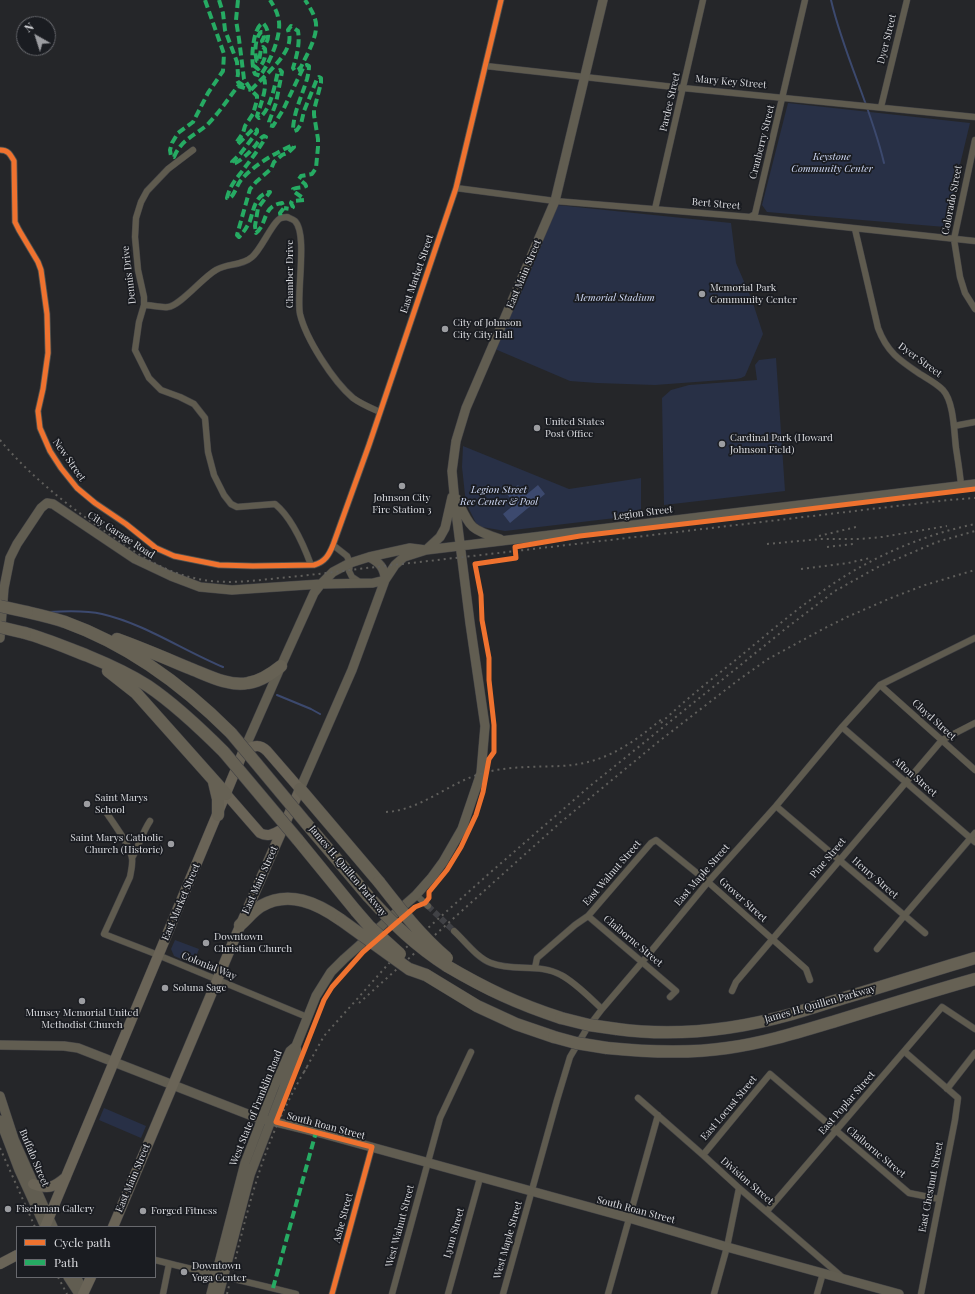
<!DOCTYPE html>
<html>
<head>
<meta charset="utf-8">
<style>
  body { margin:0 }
  #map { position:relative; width:975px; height:1294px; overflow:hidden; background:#252629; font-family:"Playfair Display",serif }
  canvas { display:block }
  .legend { position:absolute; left:16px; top:1226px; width:140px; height:52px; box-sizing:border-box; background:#1a1c21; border:1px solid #68696e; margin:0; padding:5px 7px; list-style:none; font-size:12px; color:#dcdde1 }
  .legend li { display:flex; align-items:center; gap:8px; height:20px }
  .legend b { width:20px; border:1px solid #68696e }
  .north { position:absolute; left:16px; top:16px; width:40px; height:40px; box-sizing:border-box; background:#1a1c21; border:1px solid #68696e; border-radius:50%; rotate:321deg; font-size:11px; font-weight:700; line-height:16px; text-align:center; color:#dcdde1 }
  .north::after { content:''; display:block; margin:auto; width:14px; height:18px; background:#9c9da1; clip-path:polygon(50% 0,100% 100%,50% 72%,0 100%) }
</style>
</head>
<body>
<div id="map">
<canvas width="975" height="1294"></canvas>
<ul class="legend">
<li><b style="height:5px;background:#ef722f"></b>Cycle path</li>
<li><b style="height:5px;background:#26ab63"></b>Path</li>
</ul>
<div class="north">N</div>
</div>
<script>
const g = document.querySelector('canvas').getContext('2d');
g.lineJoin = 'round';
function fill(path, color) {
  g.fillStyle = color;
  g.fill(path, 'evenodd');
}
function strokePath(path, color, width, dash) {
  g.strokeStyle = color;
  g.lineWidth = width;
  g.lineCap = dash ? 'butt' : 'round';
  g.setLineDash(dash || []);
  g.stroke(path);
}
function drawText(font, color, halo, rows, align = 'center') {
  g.font = font + ' "Playfair Display",serif';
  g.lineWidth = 3.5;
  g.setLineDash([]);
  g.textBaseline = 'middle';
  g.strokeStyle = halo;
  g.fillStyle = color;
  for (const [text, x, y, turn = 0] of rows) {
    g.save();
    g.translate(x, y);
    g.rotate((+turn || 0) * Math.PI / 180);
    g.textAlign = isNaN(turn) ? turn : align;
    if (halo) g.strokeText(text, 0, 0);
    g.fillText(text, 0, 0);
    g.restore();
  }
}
fill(new Path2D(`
  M 788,103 L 970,123 L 945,227 L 767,212 L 762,205 Z
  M 557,205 L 731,223 L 736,263 L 752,300 L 763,334 L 745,376 L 741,378 L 736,379 L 655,385 L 597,383 L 570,381 L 495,349 Z
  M 776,358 L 785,491 L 664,505 L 662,398 L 671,390 L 689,385 L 757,380 L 755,365 L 759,360 Z
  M 463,446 L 569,489 L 641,478 L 641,515 L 505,531 L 482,527 L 476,523 L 467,505 L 465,495 L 462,467 Z
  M 175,940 L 199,949 L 193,964 L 174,956 L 171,949 Z
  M 104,1108 L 146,1126 L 141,1138 L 99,1120 Z`), '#283046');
fill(new Path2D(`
  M 518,485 L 526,495 L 538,485 L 545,494 L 510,523 L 503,514 L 515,504 L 507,494 Z`), '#3c496e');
strokePath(new Path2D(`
  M 831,0 C 844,56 871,107 884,163
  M 49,612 C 66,611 85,610 102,614 C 145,624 182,650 223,667
  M 277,695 L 311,709 L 320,714`), '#3c496e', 2);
strokePath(new Path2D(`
  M 428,906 L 454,931`), '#404145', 6, [6, 3]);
const street = new Path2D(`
  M 486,66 L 683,88 L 975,117
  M 881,107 L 907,0
  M 975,140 L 954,239 L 960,277 L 965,293 L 975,309
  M 0,150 C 8,150 10,154 14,161 L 15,222 L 19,230 L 38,262 L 41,270 L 47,314 L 48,353 L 43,389 L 38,411 L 40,428 L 50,451 L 61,468 L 77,488 L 95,503 L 126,524 L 156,548 L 174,556 L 219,565 L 253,566 L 314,565 C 325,562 329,555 333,545 L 369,445 L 456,188 L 501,0
  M 193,150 L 168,169 L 147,191 L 141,202 L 136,218 L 135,237 L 138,270 L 144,297 L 144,305 L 139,322 L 135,350 L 149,378 L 161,390 L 180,397 L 194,404 L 205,418 L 208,452 L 214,475 L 224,495 L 231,504 L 237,507 L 275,504 C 291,517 304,546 311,565
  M 456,188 L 555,201 L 750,217 L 975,241
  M 655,209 L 703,0
  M 750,217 L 755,214 L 805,0
  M 855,229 L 878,328 C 887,352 899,360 920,374 C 928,379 936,383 943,390 C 954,402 954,432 956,448 C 958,461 960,473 961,485
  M 144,305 C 151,305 161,308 168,307 C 180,306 203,277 216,270 C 227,263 242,266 252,257 C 261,250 273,221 281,218 C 281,218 286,217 287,217 C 289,218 293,219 295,221 C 308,234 296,295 300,314 C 306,339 333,381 353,398 C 361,404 371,408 380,412
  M 954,426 L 975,422
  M 333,545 L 347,556 L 350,563 L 349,571 L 352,577 L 361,583
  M 880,685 L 975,770
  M 842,727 L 975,842
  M 776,806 L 925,933
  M 106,812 C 114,824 130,845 132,858 C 133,864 131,871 130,877 L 104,934 L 153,953 L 307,1017
  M 132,858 C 139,846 142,833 150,821
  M 416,895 L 428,906
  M 588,916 L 676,991 L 670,997
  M 454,931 C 465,941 477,958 491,963 C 514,972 540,963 561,975 C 576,983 589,997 602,1009
  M 877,949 L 904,916 L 975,833
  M 535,968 L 537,958 L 575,925 L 588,916 L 651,843 L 656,840 L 708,882 L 806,969 L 810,980
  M 732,991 L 736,982 L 942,740 L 975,723
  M 905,1052 L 958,1098 L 955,1120 L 921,1294
  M 947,1089 L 975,1053
  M 638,1098 L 703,1155 L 739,1188 L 842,1277
  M 703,1155 L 770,1074 L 909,1193 L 939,1199
  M 767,1211 L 942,1007 L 975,1029
  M 155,1260 C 202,1272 249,1282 296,1294
  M 163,1294 L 169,1264
  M 332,1294 L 372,1147
  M 392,1294 L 440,1118 L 471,1052
  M 448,1294 L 480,1178
  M 503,1294 L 557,1100 L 570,1057 L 586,1030 L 602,1009 L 643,961 L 708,882 L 776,806 L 842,727 L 880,685 L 975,638
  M 608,1294 L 658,1115
  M 714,1294 L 727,1247 L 739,1188
  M 817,1294 L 823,1273`);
const secondary = new Path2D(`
  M 457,499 C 470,527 469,529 500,539
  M 0,638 L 4,588 L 10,558 L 17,544 L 41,508 L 47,503 L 53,504 L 135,559 L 171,576 L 200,587 L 232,590 L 321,584 L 373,583 L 385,580 C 385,568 379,562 369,557
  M 244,750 L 281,666 L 314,593 L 321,584 L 333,572 L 350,563 L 369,557 L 410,548 L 426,550 L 975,484
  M 300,789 L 352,670 L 385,580 L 395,565 L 404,557 L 426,550 L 440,537 L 445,528 L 452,497
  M 0,1045 L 64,1046 L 78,1048 L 255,1117 L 324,1134 L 629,1218 L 727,1247 L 899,1294
  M 0,1096 L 14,1139 L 53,1227
  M 0,1120 L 19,1170 L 45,1227
  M 68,1277 L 79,1294
  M 76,1277 L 84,1291
  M 211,1294 L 245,1163 L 274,1087 L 290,1051 L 296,1046
  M 219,1294 L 250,1175 L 297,1053 L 296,1046 L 316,996 L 331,972 L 344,959 L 416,895 L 432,877 L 443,862 L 462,829 L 481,773 L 485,726 L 470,623 L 455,504 L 452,471 L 456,441 L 466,408 L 555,201 L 603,0`);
const primary = new Path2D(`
  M 226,794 L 260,833 C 269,838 274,833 283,829
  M 33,1184 C 49,1190 54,1187 66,1177
  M 45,1227 L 244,750 C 254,746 259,743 267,751 L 300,789 L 234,940 L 113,1227
  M 0,1264 L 17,1255
  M 83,1294 L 91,1277`);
const highway = new Path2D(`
  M 27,612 C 40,615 53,618 65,622 C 129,645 184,686 231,733
  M 25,633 C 47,639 67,648 88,656 C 110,665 128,673 148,686 C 176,705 200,728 224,752
  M 117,639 C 142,648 165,658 189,668 C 207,675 229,687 248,683 C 261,681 271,674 281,666
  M 108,671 L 136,693 L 226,794
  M 214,782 L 218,799 L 218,815
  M 300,789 L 379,882
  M 306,823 L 368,896
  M 298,840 L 356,911
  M 240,925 C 247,919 253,911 261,906 C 289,890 317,903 341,920
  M 447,966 C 486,989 518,1004 561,1018
  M 426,975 L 477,1006 L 516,1024 L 554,1037
  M 617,1029 C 675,1037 735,1030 792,1014 C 809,1009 827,1003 844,998 C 888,985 931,971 975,958
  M 607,1048 C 647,1052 687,1054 727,1048 C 765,1043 802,1031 839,1020 C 884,1006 929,992 975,979`);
strokePath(street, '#434346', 7);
strokePath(secondary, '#434346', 10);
strokePath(primary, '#434346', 11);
strokePath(highway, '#434346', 13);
strokePath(street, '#5f5b4f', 6);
strokePath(secondary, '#615d51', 9);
strokePath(primary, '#6a6457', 10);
strokePath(highway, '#666154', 12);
strokePath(new Path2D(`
  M 0,440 C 30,476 67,505 106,532 C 133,551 161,571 194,578 C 222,585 251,581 279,578 C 314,575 349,570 384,566 C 572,545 760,522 948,500 L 975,498
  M 819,536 L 856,527
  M 767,544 L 821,539 L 859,539 L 882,537 L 947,526
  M 827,547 L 853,544
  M 801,569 L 848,563 L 870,558
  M 661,723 C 689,696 720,673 749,649 C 771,631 793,612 816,596 C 862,561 918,536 975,524
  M 386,812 C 421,810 447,784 480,774 C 505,766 535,767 561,766 C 604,764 632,744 663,718
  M 359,1003 L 561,822 L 658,742 L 737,681 L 768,659 L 823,629 L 847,617 L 891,598 L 925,585 L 975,570
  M 304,1072 L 324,1036 L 391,961 L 492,871 L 590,786 L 789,626 L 835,591 L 878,567 L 937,542 L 975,531
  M 0,1148 L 35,1227
  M 58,1277 L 67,1294
  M 227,1294 C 243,1229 257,1162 288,1102 C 294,1090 300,1078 307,1067`), '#605f5c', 2, [2, 4]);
const highwayBridge = new Path2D(`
  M 0,606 L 27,612
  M 0,627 L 25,633
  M 231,733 L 306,823
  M 224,752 L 298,840
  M 379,882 C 400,909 421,936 447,958
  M 368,896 C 393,924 416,946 447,966
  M 356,911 L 369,926 L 400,954
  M 341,920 L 409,969 L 426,975
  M 561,1018 L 589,1025 L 617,1029
  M 554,1037 L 576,1043 L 607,1048`);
strokePath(highwayBridge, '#434346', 13, []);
strokePath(highwayBridge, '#666154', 12);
strokePath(new Path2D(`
  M 205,0 L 224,54 L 223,71 L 208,93 L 193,122 L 178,133 L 172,143 L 170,150 L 171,156 L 174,157 C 181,140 194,136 207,125 C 219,113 228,99 238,86 L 251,90
  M 219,0 L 223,13 L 225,30 L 237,62 L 238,74 L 237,80 L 238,82 L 244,86
  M 238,0 L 236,20 L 239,39 L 244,79 L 251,90 L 257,96 L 257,100 L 253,114 L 245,126 L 243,133 L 236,143 L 238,144 L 254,128 L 257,130 L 257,132 L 241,153 L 232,162 L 232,164 C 238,164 251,151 255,146 C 258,142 260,138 264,136 L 266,137 C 260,147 253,157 246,166 C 239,176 230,184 227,198 L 230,198 C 235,194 237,185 241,180 C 254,165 275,153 293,145 L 294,147 L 289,152 L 282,155 L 274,162 L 271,169 L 256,182 L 250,189 L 237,235 L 239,237 C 244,232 247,227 250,221 C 254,208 255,195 270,192 L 258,208 L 255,226 L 256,233 C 268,223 262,206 282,203 L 284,208 L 280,213 L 281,218
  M 253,65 L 258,69 C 264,63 266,57 265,49 L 263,47 L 261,49 L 259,61 L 257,61 C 254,53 255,38 261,32 L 263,32 L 264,37 L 262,41 L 263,43 L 266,43 C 270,37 268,28 263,23 C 252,27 250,65 255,74 L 261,76
  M 262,73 C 271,60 283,32 278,17 C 277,11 273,5 270,0
  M 263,77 C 269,85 260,106 257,116 L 259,118 C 271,110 275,84 278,71 L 280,70 L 282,72 L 276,103 L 269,122 L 269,125 L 273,126 L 283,110 L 304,66 L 307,65 L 309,66 C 309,71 308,75 307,79 C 302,96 294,111 293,129 L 294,131 L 297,130 L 301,124 L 304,111 L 317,79 L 319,77 L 321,78 L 321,83 L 314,110 L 314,115 L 318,139 L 318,147 L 316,168 L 312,174 L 301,176 L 299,179 L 305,184 L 306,186 C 302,188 298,187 293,189 L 293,191 L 303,198 L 304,200 L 292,201 L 291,203 L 293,207 L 291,209 L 284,208
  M 251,90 C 263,77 282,62 288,46 C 290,41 290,35 288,30 L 291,26 L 298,31 C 300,44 297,55 293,68 L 295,71 L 298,70 L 301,67 C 307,54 320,33 315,19 C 313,12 309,6 305,0
  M 273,1288 L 316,1132`), '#26ab63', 4, [8, 4]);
strokePath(new Path2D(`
  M 0,150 C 8,150 10,154 14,161 L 15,222 L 19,230 L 38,262 L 41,270 L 47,314 L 48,353 L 43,389 L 38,411 L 40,428 L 50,451 L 61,468 L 77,488 L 95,503 L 126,524 L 156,548 L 174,556 L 219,565 L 253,566 L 314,565 C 325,562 329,555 333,545 L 369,445 L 456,188 L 501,0
  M 332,1294 L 372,1147 L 276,1122 L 324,1000 L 332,987 L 363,952 L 415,907 L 425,903 L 429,898 L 429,892 L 447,870 L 461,847 L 476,815 L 483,792 L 489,759 L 494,752 L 494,725 L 489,680 L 489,658 L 482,620 L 481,595 L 475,564 L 516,558 L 515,547 L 580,536 L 709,521 L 975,489`), '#ef722f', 5);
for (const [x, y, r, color] of [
  [702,294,4,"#9c9da1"],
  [445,329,4,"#9c9da1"],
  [537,428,4,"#9c9da1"],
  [722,444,4,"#9c9da1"],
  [402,486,4,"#9c9da1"],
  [87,804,4,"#9c9da1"],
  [171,844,4,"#9c9da1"],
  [206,943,4,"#9c9da1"],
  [165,988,4,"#9c9da1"],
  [82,1001,4,"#9c9da1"],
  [8,1209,4,"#9c9da1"],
  [143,1211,4,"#9c9da1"],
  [184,1272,4,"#9c9da1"]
]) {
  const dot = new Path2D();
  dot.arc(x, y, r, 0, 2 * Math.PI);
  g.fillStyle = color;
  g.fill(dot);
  strokePath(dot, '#1a1c21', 1.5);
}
drawText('10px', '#dcdde1', '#1a1c21', [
  ["Dyer Street",887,39,-76],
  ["Mary Key Street",731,82,5],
  ["Pardee Street",670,102,-77],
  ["Cranberry Street",762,142,-76],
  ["Colorado Street",952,200,-79],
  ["Bert Street",716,204,5],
  ["Chamber Drive",290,274,-90],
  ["East Market Street",417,274,-71],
  ["East Main Street",524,274,-67],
  ["Dennis Drive",129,275,-97],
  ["Dyer Street",920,360,36],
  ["New Street",69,460,55],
  ["Legion Street",643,513,-7],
  ["City Garage Road",121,535,33],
  ["Cloyd Street",934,720,42],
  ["Afton Street",915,777,41],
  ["Pine Street",828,858,-50],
  ["James H. Quillen Parkway",348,871,50],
  ["East Walnut Street",612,873,-49],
  ["East Maple Street",702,875,-49],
  ["Henry Street",875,878,41],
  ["East Main Street",260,880,-66],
  ["Grover Street",743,900,42],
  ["East Market Street",181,902,-67],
  ["Claiborne Street",633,941,40],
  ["Colonial Way",209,966,22],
  ["James H. Quillen Parkway",820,1004,-16],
  ["East Poplar Street",847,1103,-49],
  ["West State of Franklin Road",256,1108,-68],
  ["East Locust Street",729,1108,-50],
  ["South Roan Street",326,1126,15],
  ["Claiborne Street",876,1152,40],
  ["Buffalo Street",34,1158,67],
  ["East Main Street",133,1178,-67],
  ["Division Street",747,1181,41],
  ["East Chestnut Street",931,1187,-79],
  ["South Roan Street",636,1210,15],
  ["Ashe Street",343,1218,-75],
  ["West Walnut Street",400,1226,-75],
  ["Lynn Street",454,1233,-74],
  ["West Maple Street",508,1240,-74]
]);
drawText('italic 10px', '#d0daf7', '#1a1c21', [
  ["Keystone",832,157],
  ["Community Center",832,169],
  ["Memorial Stadium",615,298],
  ["Legion Street",499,490],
  ["Rec Center & Pool",499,502]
]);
drawText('10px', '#dcdde1', '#1a1c21', [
  ["Memorial Park",710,288],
  ["Community Center",710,300],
  ["City of Johnson",453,323],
  ["City City Hall",453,335],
  ["United States",545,422],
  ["Post Office",545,434],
  ["Cardinal Park (Howard",730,438],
  ["Johnson Field)",730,450],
  ["Johnson City",402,498,"center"],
  ["Fire Station 3",402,510,"center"],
  ["Saint Marys",95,798],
  ["School",95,810],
  ["Saint Marys Catholic",163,838,"right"],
  ["Church (Historic)",163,850,"right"],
  ["Downtown",214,937],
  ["Christian Church",214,949],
  ["Soluna Sage",173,988],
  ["Munsey Memorial United",82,1013,"center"],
  ["Methodist Church",82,1025,"center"],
  ["Fischman Gallery",16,1209],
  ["Forged Fitness",151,1211],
  ["Downtown",192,1266],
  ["Yoga Center",192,1278]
], 'left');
</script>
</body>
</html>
